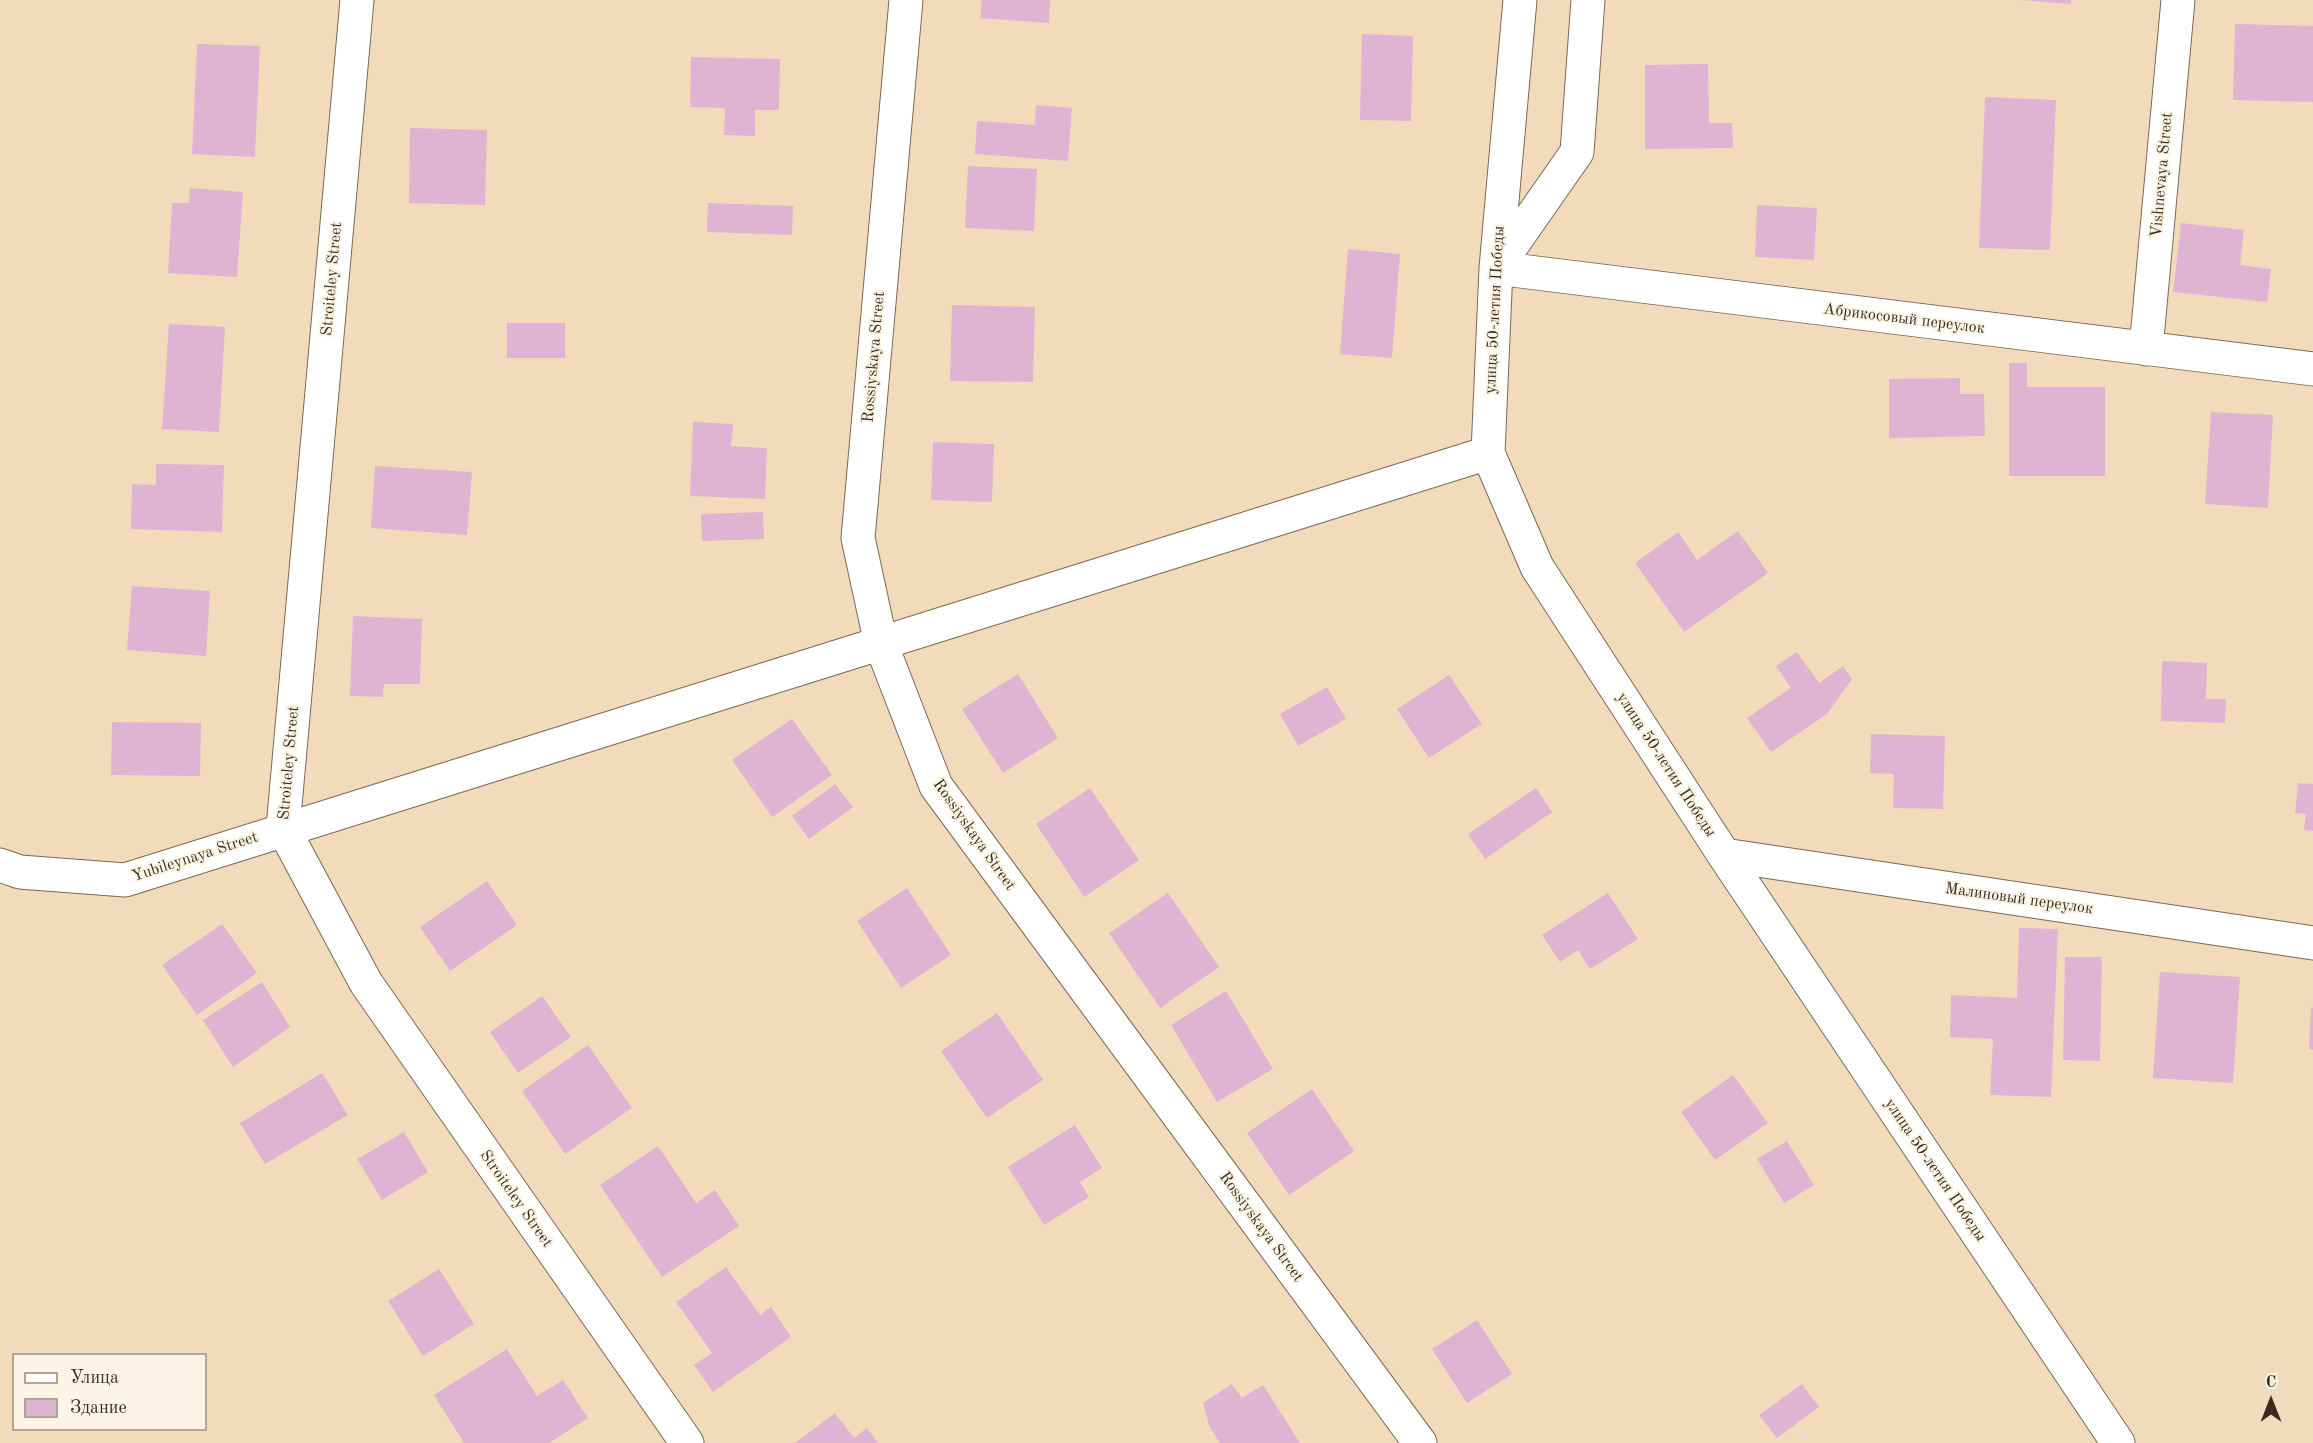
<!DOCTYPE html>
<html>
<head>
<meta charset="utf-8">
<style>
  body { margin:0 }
  #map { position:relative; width:2313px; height:1443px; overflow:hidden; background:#f2dbbb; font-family:"Old Standard TT",serif }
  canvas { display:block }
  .legend { position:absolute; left:12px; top:1353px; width:195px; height:78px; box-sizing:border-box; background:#fcf5e5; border:2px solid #afa495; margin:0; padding:8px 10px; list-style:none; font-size:18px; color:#3b2a1e }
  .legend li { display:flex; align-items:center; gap:12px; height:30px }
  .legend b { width:30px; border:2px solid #afa495 }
  .north { position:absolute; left:2241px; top:1371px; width:60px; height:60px; -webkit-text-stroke:4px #fcf5e5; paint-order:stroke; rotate:0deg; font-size:16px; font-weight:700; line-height:24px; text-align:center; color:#3b2a1e }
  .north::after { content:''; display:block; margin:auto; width:21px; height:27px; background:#3b2a1e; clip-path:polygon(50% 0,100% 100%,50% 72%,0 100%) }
</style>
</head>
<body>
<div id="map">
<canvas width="2313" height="1443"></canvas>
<ul class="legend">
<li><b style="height:8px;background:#fff"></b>Улица</li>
<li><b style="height:16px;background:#dfb4d3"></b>Здание</li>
</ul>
<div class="north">С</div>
</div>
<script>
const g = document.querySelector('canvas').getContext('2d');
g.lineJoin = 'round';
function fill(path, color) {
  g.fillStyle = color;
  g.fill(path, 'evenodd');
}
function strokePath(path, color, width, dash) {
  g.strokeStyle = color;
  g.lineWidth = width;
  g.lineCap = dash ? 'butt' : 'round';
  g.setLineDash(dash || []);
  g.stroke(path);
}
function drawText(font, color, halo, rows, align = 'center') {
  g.font = font + ' "Old Standard TT",serif';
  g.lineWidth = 4.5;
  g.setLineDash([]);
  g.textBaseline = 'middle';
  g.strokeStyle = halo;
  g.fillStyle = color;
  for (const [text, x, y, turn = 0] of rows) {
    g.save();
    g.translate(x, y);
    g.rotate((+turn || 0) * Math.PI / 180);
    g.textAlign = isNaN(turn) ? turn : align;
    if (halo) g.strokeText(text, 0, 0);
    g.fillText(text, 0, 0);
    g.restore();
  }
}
fill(new Path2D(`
  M 982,0 L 1050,0 L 1049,23 L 980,18 Z
  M 2020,0 L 2071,0 L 2071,4 Z
  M 2235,24 L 2313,26 L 2313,102 L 2233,100 Z
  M 1362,34 L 1413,36 L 1411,121 L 1360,120 Z
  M 197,44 L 260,46 L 255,157 L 192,154 Z
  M 691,57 L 780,59 L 779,110 L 755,110 L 755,136 L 724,135 L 725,108 L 690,107 Z
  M 1708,64 L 1709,123 L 1732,123 L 1733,148 L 1645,149 L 1645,65 Z
  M 1985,97 L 2056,100 L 2050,250 L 1979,248 Z
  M 1036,105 L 1072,108 L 1068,161 L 975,154 L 977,121 L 1035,125 Z
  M 410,128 L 487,130 L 485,205 L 409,203 Z
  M 968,166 L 1037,169 L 1034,231 L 965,228 Z
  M 190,188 L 243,192 L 237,277 L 168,273 L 172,203 L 189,203 Z
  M 708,203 L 793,206 L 792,235 L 707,232 Z
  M 1757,205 L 1817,208 L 1814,260 L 1755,257 Z
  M 2181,223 L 2244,230 L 2240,265 L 2271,269 L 2267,302 L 2173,292 Z
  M 1348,249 L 1400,254 L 1392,358 L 1340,354 Z
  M 952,305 L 1035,307 L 1033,382 L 950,381 Z
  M 507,323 L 565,323 L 565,358 L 507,358 Z
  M 169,324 L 225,327 L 219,432 L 162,429 Z
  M 2009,363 L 2027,363 L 2027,387 L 2105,387 L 2105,476 L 2009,476 Z
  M 1960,378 L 1960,394 L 1984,394 L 1985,436 L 1889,438 L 1889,379 Z
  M 2211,412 L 2273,415 L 2268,508 L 2205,504 Z
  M 693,422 L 733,424 L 731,446 L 767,448 L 765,499 L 690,496 Z
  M 933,442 L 994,444 L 992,502 L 931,500 Z
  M 156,464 L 224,465 L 222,532 L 131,529 L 132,484 L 156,485 Z
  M 375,466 L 472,472 L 467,535 L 371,528 Z
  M 763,512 L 764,539 L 702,541 L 701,514 Z
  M 1738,531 L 1768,573 L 1684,632 L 1635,563 L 1678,532 L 1697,560 Z
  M 132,586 L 210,591 L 206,656 L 127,650 Z
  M 353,616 L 422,619 L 420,684 L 384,684 L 383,697 L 350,696 Z
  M 1797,652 L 1819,683 L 1843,666 L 1852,679 L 1827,714 L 1771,752 L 1747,718 L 1791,688 L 1776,666 Z
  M 2162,661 L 2207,663 L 2206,699 L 2226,699 L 2225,723 L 2161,721 Z
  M 1018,674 L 1058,738 L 1003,773 L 962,709 Z
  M 1449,675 L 1482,724 L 1429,758 L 1397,709 Z
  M 1327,687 L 1346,719 L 1298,746 L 1280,714 Z
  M 792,719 L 832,775 L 772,817 L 732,760 Z
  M 112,722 L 201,723 L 200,776 L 111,775 Z
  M 1871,734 L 1945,736 L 1943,809 L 1893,808 L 1894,774 L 1870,773 Z
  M 2298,783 L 2313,784 L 2313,831 L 2304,830 L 2306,814 L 2295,813 Z
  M 835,784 L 853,807 L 809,839 L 792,816 Z
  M 1090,788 L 1139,860 L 1084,897 L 1036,824 Z
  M 1536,788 L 1552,812 L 1485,859 L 1468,834 Z
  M 487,881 L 517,925 L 450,971 L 420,927 Z
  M 907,888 L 951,955 L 901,988 L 857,921 Z
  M 1168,893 L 1219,967 L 1160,1008 L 1109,933 Z
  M 1608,893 L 1638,939 L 1590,969 L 1578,950 L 1560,962 L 1542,935 Z
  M 222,924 L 257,973 L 197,1015 L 162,965 Z
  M 2019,928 L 2058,929 L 2051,1097 L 1990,1095 L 1993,1039 L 1950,1037 L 1951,995 L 2017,998 Z
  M 2065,957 L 2102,957 L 2100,1061 L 2063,1060 Z
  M 2160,972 L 2240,977 L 2233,1083 L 2153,1078 Z
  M 262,982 L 290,1027 L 233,1067 L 203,1020 Z
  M 1226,991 L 1273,1069 L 1217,1102 L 1171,1025 Z
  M 542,996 L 571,1037 L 518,1073 L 490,1032 Z
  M 2311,1007 L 2313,1008 L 2313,1050 L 2309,1049 Z
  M 997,1013 L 1043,1080 L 987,1118 L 941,1051 Z
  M 588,1045 L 632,1108 L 565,1154 L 522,1091 Z
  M 322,1073 L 348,1115 L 265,1164 L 240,1123 Z
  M 1733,1075 L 1768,1123 L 1715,1160 L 1681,1112 Z
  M 1312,1089 L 1354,1151 L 1289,1195 L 1247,1133 Z
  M 1075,1125 L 1102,1168 L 1080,1182 L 1089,1197 L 1044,1225 L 1008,1167 Z
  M 404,1132 L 428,1172 L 382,1200 L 357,1159 Z
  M 1787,1141 L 1814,1185 L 1784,1203 L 1757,1159 Z
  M 658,1146 L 696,1203 L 715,1190 L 739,1226 L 662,1277 L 600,1185 Z
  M 726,1267 L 760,1315 L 771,1307 L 791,1337 L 713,1392 L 694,1365 L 712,1353 L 676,1302 Z
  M 439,1269 L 474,1324 L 423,1356 L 388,1301 Z
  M 1477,1320 L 1512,1374 L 1467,1403 L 1432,1349 Z
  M 507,1349 L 537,1396 L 563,1380 L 588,1418 L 549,1443 L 464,1443 L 434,1395 Z
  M 1232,1384 L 1242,1398 L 1263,1385 L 1300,1443 L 1220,1443 L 1209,1425 L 1203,1403 Z
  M 1802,1384 L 1819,1407 L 1777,1438 L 1759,1415 Z
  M 835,1413 L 854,1438 L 867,1428 L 878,1443 L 795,1443 Z`), '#dfb4d3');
const minor = new Path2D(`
  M 357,0 L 283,828 L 366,983 L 687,1443
  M 906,0 L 858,538 L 881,644 L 936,786 L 1420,1443
  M 1520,0 L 1496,268 L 1488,453 L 1537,567 L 1724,855 L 2118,1443
  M 1588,0 L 1577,152 L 1496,268 L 2313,369
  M 2146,349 L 2178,0
  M 1724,855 L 2313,943
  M 0,865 L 20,872 L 125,880 L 1488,453`);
strokePath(minor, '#7b6855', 35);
strokePath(minor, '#fff', 33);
drawText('16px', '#3b2a1e', '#fcf5e5', [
  ["Vishnevaya Street",2162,175,-85],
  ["Stroiteley Street",332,279,-85],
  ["улица 50-летия Победы",1495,310,-87],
  ["Абрикосовый переулок",1904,319,7],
  ["Rossiyskaya Street",874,357,-85],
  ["Stroiteley Street",289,763,-85],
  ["улица 50-летия Победы",1666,765,57],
  ["Rossiyskaya Street",974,835,55],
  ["Yubileynaya Street",195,857,-18],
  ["Малиновый переулок",2019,899,8],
  ["улица 50-летия Победы",1935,1170,56],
  ["Stroiteley Street",516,1199,55],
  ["Rossiyskaya Street",1261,1227,54]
]);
</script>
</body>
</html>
